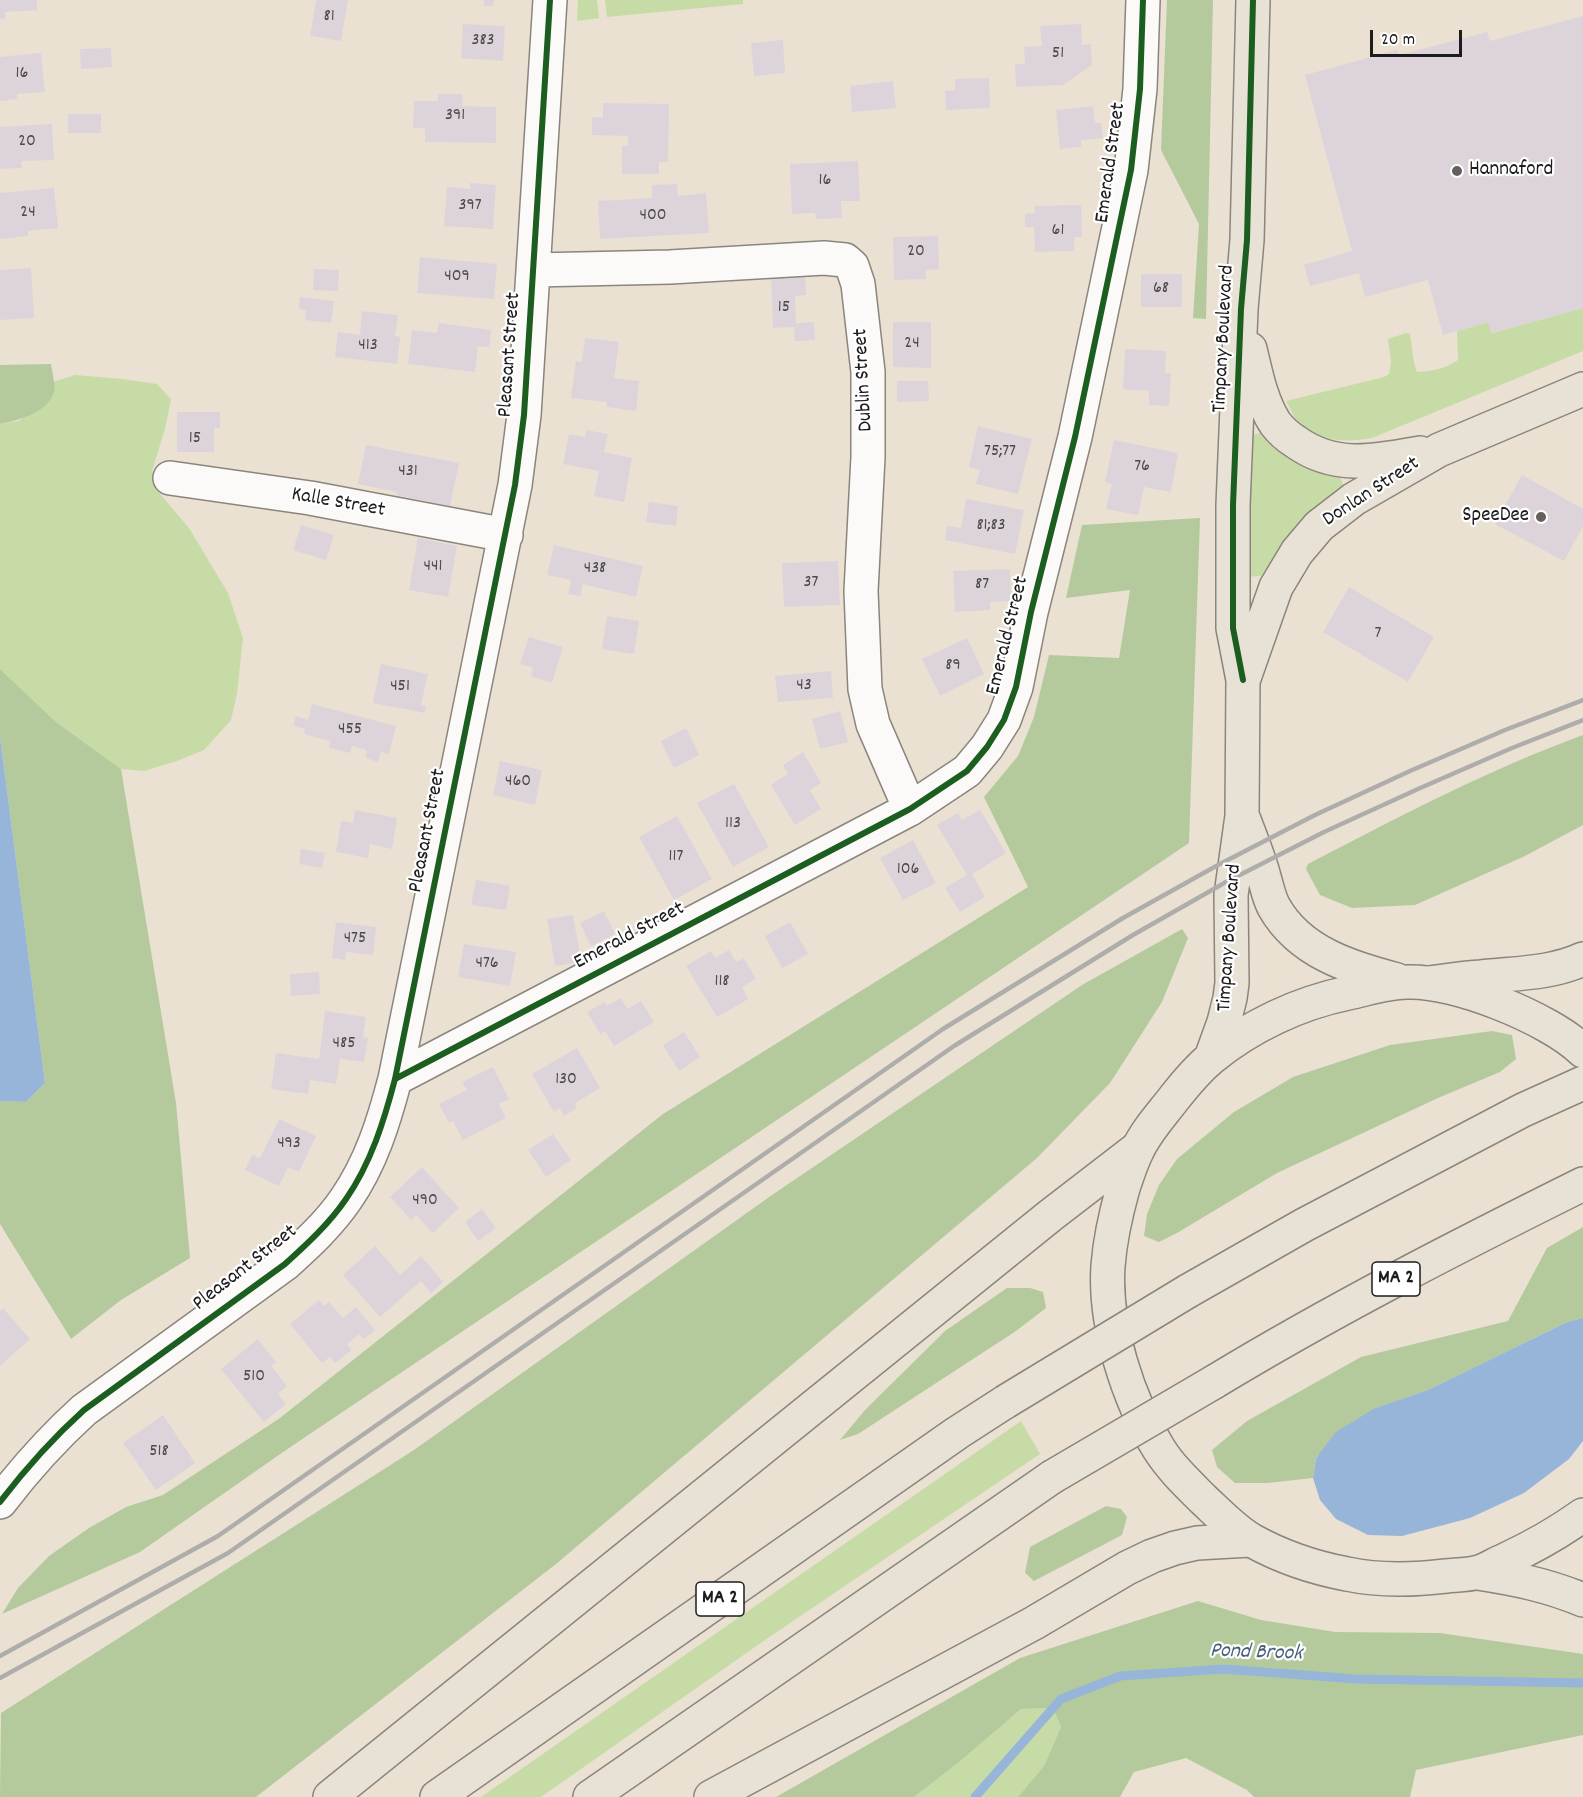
<!DOCTYPE html>
<html>
<head>
<meta charset="utf-8">
<style>
  body { margin:0 }
  #map { position:relative; width:1583px; height:1797px; overflow:hidden; background:#eae1d2; font-family:Dekko,sans-serif }
  canvas { display:block }
  .scale { position:absolute; left:1370px; top:30px; width:92px; height:27px; box-sizing:border-box; border:3px solid #1c1c1c; border-top:0; padding-left:8px; font-size:18px; line-height:21px; white-space:nowrap; color:#1c1c1c; -webkit-text-stroke:4px #fff; paint-order:stroke }
</style>
</head>
<body>
<div id="map">
<canvas width="1583" height="1797"></canvas>
<div class="scale">20 m</div>
</div>
<script>
const g = document.querySelector('canvas').getContext('2d');
g.lineJoin = 'round';
function fill(path, color) {
  g.fillStyle = color;
  g.fill(path, 'evenodd');
}
function strokePath(path, color, width, dash) {
  g.strokeStyle = color;
  g.lineWidth = width;
  g.lineCap = dash ? 'butt' : 'round';
  g.setLineDash(dash || []);
  g.stroke(path);
}
function drawText(font, color, halo, rows, align = 'center') {
  g.font = font + ' Dekko,sans-serif';
  g.lineWidth = 4.5;
  g.setLineDash([]);
  g.textBaseline = 'middle';
  g.strokeStyle = halo;
  g.fillStyle = color;
  for (const [text, x, y, turn = 0] of rows) {
    g.save();
    g.translate(x, y);
    g.rotate((+turn || 0) * Math.PI / 180);
    g.textAlign = isNaN(turn) ? turn : align;
    if (halo) g.strokeText(text, 0, 0);
    g.fillText(text, 0, 0);
    g.restore();
  }
}
fill(new Path2D(`
  M 578,0 L 597,0 L 599,18 L 577,21 Z
  M 605,0 L 743,0 L 743,4 L 607,17 Z
  M 1583,308 L 1583,351 L 1372,438 C 1344,443 1315,442 1295,418 C 1292,413 1289,406 1286,401 L 1384,377 L 1389,374 L 1391,362 L 1388,339 L 1406,333 L 1410,334 L 1414,363 L 1417,372 C 1433,371 1445,369 1458,360 L 1457,331 L 1488,322 L 1492,333 Z
  M 75,375 L 122,379 L 157,384 L 171,399 L 165,429 L 152,471 L 160,494 L 189,528 L 228,593 L 243,638 L 237,694 L 231,720 L 204,750 L 177,761 L 144,771 L 121,769 L 56,722 L 0,669 L 0,424 L 19,421 L 54,392 L 53,382 Z
  M 1262,433 C 1283,460 1308,471 1340,477 L 1345,488 L 1286,540 L 1261,576 L 1244,577 L 1248,435 Z
  M 1021,1421 L 1040,1454 L 765,1640 L 541,1797 L 481,1797 Z
  M 1053,1708 L 1061,1727 L 1044,1766 L 1018,1797 L 914,1797 L 1021,1709 Z`), '#c7dba7');
fill(new Path2D(`
  M 1167,0 L 1213,0 L 1206,319 L 1193,318 L 1199,224 L 1161,150 Z
  M 51,364 C 52,371 56,386 54,392 C 49,412 17,421 0,424 L 0,365 Z
  M 1200,518 L 1189,843 L 286,1450 L 140,1552 L 2,1614 L 18,1588 L 49,1556 L 89,1528 L 126,1507 L 163,1495 L 280,1418 L 663,1114 L 1028,887 L 984,797 L 1018,756 L 1034,717 L 1049,655 L 1119,658 L 1130,590 L 1066,598 L 1082,525 Z
  M 0,669 L 56,722 L 121,769 L 176,1103 L 190,1258 L 121,1300 L 71,1339 L 0,1224 L 0,1101 L 26,1102 L 45,1083 L 0,737 Z
  M 1583,735 L 1583,825 L 1523,857 L 1415,905 L 1352,908 L 1320,895 L 1306,869 L 1308,864 C 1398,817 1488,770 1583,735 Z
  M 1182,929 L 1188,938 L 1162,1002 L 1110,1083 L 1037,1158 L 556,1564 L 256,1797 L 0,1797 L 1,1713 L 414,1450 L 772,1195 L 1082,985 Z
  M 1492,1031 L 1512,1035 L 1516,1059 L 1500,1072 L 1438,1098 L 1277,1173 L 1177,1233 L 1159,1242 L 1144,1236 L 1147,1214 L 1159,1185 L 1177,1159 L 1234,1112 L 1293,1077 L 1390,1045 Z
  M 1583,1227 L 1583,1318 L 1567,1322 L 1428,1390 L 1375,1408 L 1316,1457 L 1313,1478 L 1268,1483 L 1235,1483 L 1217,1467 L 1212,1450 L 1247,1421 L 1361,1357 L 1508,1321 L 1547,1248 Z
  M 1007,1288 L 1030,1288 L 1043,1292 L 1046,1308 L 1016,1331 L 858,1434 L 840,1440 L 865,1410 L 945,1331 Z
  M 1106,1506 L 1121,1509 L 1127,1517 L 1122,1535 L 1034,1581 L 1025,1573 L 1030,1547 Z
  M 1198,1601 L 1261,1620 L 1335,1632 L 1440,1633 L 1583,1654 L 1583,1735 L 1416,1770 L 1410,1797 L 1254,1797 L 1247,1790 L 1186,1758 L 1134,1772 L 1120,1797 L 1018,1797 L 1044,1766 L 1061,1727 L 1053,1708 L 1021,1709 L 960,1761 L 914,1797 L 776,1797 L 1020,1658 Z`), '#b4ca9d');
fill(new Path2D(`
  M 0,737 L 45,1083 L 26,1102 L 0,1101 Z
  M 1583,1318 L 1583,1441 L 1569,1459 L 1524,1493 L 1470,1518 L 1402,1536 L 1368,1535 L 1336,1519 L 1320,1500 L 1313,1478 L 1316,1458 L 1336,1432 L 1375,1408 L 1428,1390 L 1567,1322 Z`), '#97b5d9');
strokePath(new Path2D(`
  M 975,1797 L 1061,1699 L 1120,1676 L 1224,1669 L 1356,1679 L 1583,1683`), '#97b5d9', 9);
fill(new Path2D(`
  M 0,0 L 37,0 L 37,10 L 5,12 L 6,18 L 0,19 Z
  M 316,0 L 348,0 L 341,41 L 310,36 Z
  M 484,0 L 494,0 L 493,6 L 484,6 Z
  M 1583,16 L 1583,308 L 1491,333 L 1488,322 L 1443,335 L 1428,280 L 1365,297 L 1359,273 L 1310,286 L 1304,265 L 1352,251 L 1305,75 L 1397,50 L 1399,55 L 1487,32 L 1490,41 Z
  M 463,24 L 505,26 L 503,61 L 461,58 Z
  M 1081,24 L 1082,45 L 1091,44 L 1092,65 L 1063,85 L 1016,87 L 1015,64 L 1025,64 L 1024,47 L 1042,46 L 1040,26 Z
  M 783,40 L 785,73 L 754,76 L 751,43 Z
  M 111,48 L 112,67 L 81,69 L 80,49 Z
  M 41,53 L 45,92 L 17,94 L 17,99 L 0,101 L 0,57 Z
  M 989,78 L 990,108 L 946,110 L 945,91 L 955,90 L 955,79 Z
  M 893,81 L 896,108 L 852,112 L 850,86 Z
  M 438,94 L 463,94 L 462,106 L 496,107 L 496,143 L 425,142 L 425,128 L 413,128 L 414,101 L 438,101 Z
  M 603,103 L 669,104 L 668,162 L 659,162 L 659,174 L 622,174 L 622,146 L 628,146 L 628,136 L 592,135 L 592,117 L 603,118 Z
  M 1093,106 L 1095,123 L 1101,123 L 1103,138 L 1081,140 L 1081,147 L 1060,149 L 1056,110 Z
  M 68,114 L 101,114 L 101,133 L 68,133 Z
  M 52,124 L 54,160 L 21,161 L 22,168 L 0,169 L 0,127 Z
  M 858,161 L 860,201 L 841,201 L 842,218 L 816,219 L 815,213 L 792,214 L 790,164 Z
  M 470,183 L 496,185 L 493,229 L 444,226 L 447,187 L 470,189 Z
  M 677,184 L 678,196 L 706,193 L 709,233 L 600,239 L 598,201 L 652,198 L 652,185 Z
  M 54,188 L 58,228 L 28,231 L 28,236 L 0,239 L 0,193 Z
  M 1081,205 L 1082,237 L 1074,237 L 1074,251 L 1035,252 L 1034,227 L 1025,227 L 1025,214 L 1035,213 L 1035,206 Z
  M 938,236 L 939,269 L 926,270 L 926,279 L 894,280 L 893,237 Z
  M 420,257 L 497,264 L 494,299 L 417,293 Z
  M 31,268 L 34,318 L 0,320 L 0,270 Z
  M 314,269 L 339,270 L 338,291 L 313,290 Z
  M 805,273 L 806,295 L 795,296 L 796,323 L 814,322 L 815,340 L 795,341 L 794,327 L 773,328 L 771,274 Z
  M 1141,274 L 1182,274 L 1182,307 L 1141,307 Z
  M 300,297 L 334,301 L 331,323 L 305,320 L 306,310 L 299,309 Z
  M 362,311 L 398,315 L 395,336 L 400,337 L 397,364 L 335,357 L 338,332 L 360,335 Z
  M 893,322 L 931,322 L 931,368 L 893,367 Z
  M 439,323 L 491,330 L 489,347 L 478,346 L 475,372 L 408,364 L 412,330 L 437,333 Z
  M 585,338 L 619,342 L 614,378 L 639,381 L 636,411 L 607,407 L 607,402 L 571,398 L 576,361 L 582,362 Z
  M 1125,349 L 1166,351 L 1165,373 L 1171,373 L 1169,406 L 1149,405 L 1149,391 L 1123,389 Z
  M 897,381 L 928,381 L 929,401 L 897,402 Z
  M 177,412 L 220,412 L 220,428 L 214,428 L 214,452 L 177,452 Z
  M 978,426 L 1032,439 L 1018,494 L 976,484 L 980,470 L 969,467 Z
  M 586,430 L 608,434 L 604,452 L 632,458 L 624,502 L 594,496 L 599,471 L 563,464 L 569,434 L 585,437 Z
  M 1114,440 L 1178,453 L 1171,492 L 1144,487 L 1138,515 L 1106,509 L 1112,484 L 1105,482 Z
  M 366,445 L 459,463 L 450,506 L 396,495 L 397,492 L 358,484 Z
  M 1522,475 L 1583,509 L 1583,526 L 1564,561 L 1495,524 Z
  M 966,499 L 1024,510 L 1015,554 L 945,540 L 947,526 L 961,528 Z
  M 649,502 L 678,506 L 676,526 L 646,522 Z
  M 301,525 L 334,535 L 326,560 L 293,550 Z
  M 418,538 L 457,546 L 448,597 L 409,590 Z
  M 554,545 L 643,566 L 636,597 L 583,584 L 580,596 L 568,594 L 571,580 L 547,575 Z
  M 838,561 L 840,605 L 784,607 L 782,563 Z
  M 1010,569 L 1011,601 L 990,602 L 990,610 L 955,612 L 953,571 Z
  M 1349,587 L 1434,637 L 1408,682 L 1323,632 Z
  M 607,616 L 639,621 L 634,654 L 602,649 Z
  M 529,637 L 563,647 L 552,683 L 531,676 L 533,668 L 520,664 Z
  M 967,638 L 984,674 L 940,696 L 922,659 Z
  M 381,664 L 428,674 L 421,705 L 426,706 L 425,713 L 373,703 Z
  M 831,671 L 833,698 L 778,702 L 775,676 Z
  M 312,704 L 396,726 L 389,754 L 381,752 L 378,762 L 366,758 L 367,750 L 352,746 L 350,753 L 329,748 L 330,741 L 304,734 L 305,729 L 293,726 L 296,716 L 308,720 Z
  M 840,711 L 848,742 L 820,749 L 812,719 Z
  M 686,728 L 699,755 L 674,768 L 661,741 Z
  M 803,752 L 821,783 L 810,790 L 821,809 L 795,825 L 771,785 L 788,774 L 783,765 Z
  M 500,761 L 542,770 L 535,805 L 493,795 Z
  M 734,784 L 769,847 L 733,867 L 697,803 Z
  M 355,810 L 397,818 L 392,849 L 370,844 L 368,858 L 336,852 L 341,821 L 353,823 Z
  M 980,810 L 1006,853 L 972,874 L 985,897 L 960,912 L 945,888 L 967,875 L 937,825 L 958,813 L 962,820 Z
  M 677,816 L 712,879 L 674,900 L 639,837 Z
  M 913,840 L 936,883 L 903,900 L 880,858 Z
  M 301,849 L 325,853 L 322,868 L 299,864 Z
  M 476,880 L 510,886 L 506,910 L 471,905 Z
  M 604,911 L 615,934 L 591,946 L 580,923 Z
  M 573,915 L 581,962 L 555,966 L 547,919 Z
  M 336,922 L 376,927 L 373,955 L 346,952 L 345,960 L 332,958 Z
  M 790,922 L 808,954 L 782,968 L 765,936 Z
  M 464,944 L 516,952 L 510,986 L 458,977 Z
  M 729,950 L 736,962 L 744,958 L 756,979 L 742,987 L 748,999 L 717,1017 L 686,966 L 711,951 L 715,958 Z
  M 319,972 L 320,994 L 291,996 L 290,974 Z
  M 621,998 L 627,1009 L 641,1001 L 654,1022 L 614,1046 L 605,1031 L 600,1034 L 587,1012 L 605,1002 L 607,1006 Z
  M 325,1011 L 366,1017 L 363,1037 L 368,1038 L 364,1062 L 340,1059 L 336,1084 L 310,1080 L 308,1094 L 271,1089 L 276,1053 L 319,1059 Z
  M 684,1032 L 700,1057 L 679,1071 L 663,1045 Z
  M 577,1048 L 600,1088 L 574,1104 L 577,1108 L 564,1116 L 560,1108 L 554,1112 L 532,1074 Z
  M 493,1067 L 509,1099 L 499,1104 L 506,1118 L 463,1140 L 453,1121 L 449,1123 L 439,1104 L 467,1090 L 462,1082 Z
  M 279,1119 L 316,1136 L 299,1172 L 288,1167 L 279,1186 L 245,1170 L 252,1154 L 260,1158 Z
  M 553,1134 L 571,1160 L 546,1177 L 528,1150 Z
  M 422,1167 L 459,1208 L 433,1233 L 416,1215 L 411,1220 L 390,1197 Z
  M 482,1209 L 496,1228 L 478,1241 L 465,1222 Z
  M 375,1246 L 400,1275 L 421,1256 L 443,1282 L 431,1293 L 421,1281 L 380,1317 L 343,1275 Z
  M 319,1300 L 324,1306 L 329,1302 L 343,1318 L 356,1307 L 375,1330 L 364,1339 L 359,1334 L 347,1344 L 352,1350 L 335,1363 L 330,1357 L 322,1363 L 290,1324 Z
  M 3,1308 L 30,1339 L 0,1366 L 0,1311 Z
  M 258,1339 L 276,1362 L 271,1366 L 287,1386 L 278,1394 L 286,1404 L 264,1422 L 221,1369 Z
  M 163,1415 L 195,1463 L 156,1490 L 123,1443 Z`), '#ddd4db');
const minor = new Path2D(`
  M 534,270 L 670,267 L 824,258 L 845,260 L 852,266 L 858,284 L 868,372 L 868,457 L 861,591 L 865,689 L 873,724 L 910,809
  M 170,478 L 310,498 L 506,535
  M 395,1079 L 910,809 L 967,771 L 987,747 L 1004,720 L 1016,687 L 1031,612 L 1075,437 L 1131,170 L 1140,89 L 1143,0
  M 0,1502 C 26,1468 53,1438 84,1410 L 285,1264 C 307,1244 329,1224 346,1199 C 371,1163 384,1121 395,1079 L 515,485 L 524,415 L 550,0`);
const major = new Path2D(`
  M 1250,349 C 1256,374 1261,401 1275,423 C 1281,431 1288,437 1296,442 C 1335,470 1376,461 1420,453
  M 1244,678 L 1276,587 L 1297,552 L 1319,526 L 1354,499 L 1439,450 L 1583,389
  M 1244,820 C 1251,839 1259,858 1264,877 C 1267,887 1269,898 1274,907 C 1300,953 1350,967 1397,980
  M 1583,1051 C 1549,1018 1454,980 1407,982 C 1387,982 1367,989 1348,993 C 1299,1003 1250,1026 1211,1058 C 1198,1069 1186,1083 1175,1097 C 1162,1114 1146,1131 1137,1151 C 1131,1163 1127,1176 1123,1188 C 1116,1213 1110,1240 1108,1266 C 1104,1325 1128,1400 1159,1449 C 1171,1468 1187,1483 1203,1499 C 1217,1512 1236,1532 1253,1541 C 1282,1557 1315,1568 1347,1574 C 1380,1581 1412,1580 1446,1576 C 1456,1575 1469,1575 1479,1572 C 1487,1570 1495,1564 1503,1561 C 1531,1548 1558,1533 1583,1515
  M 1211,1058 L 1224,1022 L 1230,998 L 1232,983 L 1231,895 L 1242,816 L 1243,680 L 1233,628 L 1233,505 L 1241,309 L 1247,240 L 1253,0
  M 1478,1573 C 1516,1579 1547,1585 1583,1600`);
const highway = new Path2D(`
  M 1429,983 C 1446,981 1463,978 1481,977 C 1516,973 1550,974 1583,959
  M 1188,1291 L 1304,1225 L 1523,1110 L 1583,1083
  M 1214,1382 C 1333,1310 1458,1246 1583,1184
  M 330,1797 L 1051,1215 L 1138,1148
  M 437,1797 L 957,1433 L 1005,1402
  M 590,1797 L 1052,1477
  M 711,1797 L 1034,1623 L 1127,1568 L 1152,1556 L 1175,1548 L 1197,1543 L 1250,1540`);
strokePath(minor, '#8a857d', 36);
strokePath(major, '#8a857d', 36);
strokePath(highway, '#8a857d', 36);
strokePath(minor, '#fcfaf8', 33);
strokePath(major, '#e8e1d5', 33);
strokePath(highway, '#e8e1d5', 33);
strokePath(new Path2D(`
  M 0,1656 L 218,1536 L 943,1029 L 1123,918 L 1218,865 L 1315,815 L 1410,771 L 1505,730 L 1583,700
  M 0,1678 L 228,1553 L 954,1046 L 1133,935 L 1226,882 L 1324,832 L 1418,789 L 1512,748 L 1583,720`), '#aeadab', 4.5);
const highwayBridge = new Path2D(`
  M 1005,1402 L 1188,1291
  M 1052,1477 L 1214,1382`);
strokePath(highwayBridge, '#8a857d', 36, []);
strokePath(highwayBridge, '#e8e1d5', 33);
strokePath(new Path2D(`
  M 1243,680 L 1233,628 L 1233,505 L 1241,309 L 1247,240 L 1253,0
  M 395,1079 L 910,809 L 967,771 L 987,747 L 1004,720 L 1016,687 L 1031,612 L 1075,437 L 1131,170 L 1140,89 L 1143,0
  M 0,1502 C 26,1468 53,1438 84,1410 L 285,1264 C 307,1244 329,1224 346,1199 C 371,1163 384,1121 395,1079 L 515,485 L 524,415 L 550,0`), '#1b5e20', 6);
for (const [x, y, r, color] of [
  [1457,171,6,"#64615c"],
  [1541,517,6,"#64615c"]
]) {
  const dot = new Path2D();
  dot.arc(x, y, r, 0, 2 * Math.PI);
  g.fillStyle = color;
  g.fill(dot);
  strokePath(dot, '#fff', 2);
}
drawText('18px', '#4c4a4c', null, [
  ["81",329,18],
  ["383",483,42],
  ["51",1058,55],
  ["16",22,75],
  ["391",455,117],
  ["20",27,143],
  ["16",825,182],
  ["397",470,207],
  ["24",28,214],
  ["400",653,217],
  ["61",1058,232],
  ["20",916,253],
  ["409",457,278],
  ["68",1161,290],
  ["15",784,309],
  ["24",912,345],
  ["413",368,347],
  ["15",195,440],
  ["75;77",1000,453],
  ["76",1142,468],
  ["431",408,473],
  ["81;83",991,527],
  ["441",433,568],
  ["438",595,570],
  ["37",811,584],
  ["87",982,586],
  ["7",1378,635],
  ["89",953,667],
  ["43",804,687],
  ["451",400,688],
  ["455",350,731],
  ["460",518,783],
  ["113",733,825],
  ["117",676,858],
  ["106",908,871],
  ["475",355,940],
  ["476",487,965],
  ["118",722,983],
  ["485",344,1045],
  ["130",566,1081],
  ["493",289,1145],
  ["490",425,1202],
  ["510",254,1378],
  ["518",159,1453]
]);
for (const [x, y, w] of [
  [1396,1279,48],
  [720,1599,48]
]) {
  const box = new Path2D();
  box.roundRect(x - w / 2, y - 17, w, 34, 4.5);
  g.fillStyle = '#fff';
  g.fill(box);
  strokePath(box, '#1c1c1c', 1.5);
}
drawText('bold 20px', '#1c1c1c', null, [
  ["MA 2",1396,1279],
  ["MA 2",720,1599]
]);
drawText('21px', '#1c1c1c', '#fff', [
  ["Emerald Street",1112,163,-82],
  ["Timpany Boulevard",1225,339,-87],
  ["Pleasant Street",511,355,-86],
  ["Dublin Street",865,380,-93],
  ["Donlan Street",1372,493,-33],
  ["Kalle Street",338,504,10],
  ["Emerald Street",1009,636,-76],
  ["Pleasant Street",429,831,-79],
  ["Emerald Street",630,937,-28],
  ["Timpany Boulevard",1231,938,-86],
  ["Pleasant Street",246,1269,-38]
]);
drawText('21px', '#1c1c1c', '#fff', [
  ["Hannaford",1469,171],
  ["SpeeDee",1529,517,"right"]
], 'left');
drawText('italic 22px', '#485f7c', '#fff', [
  ["Pond Brook",1256,1654,2]
]);
</script>
</body>
</html>
